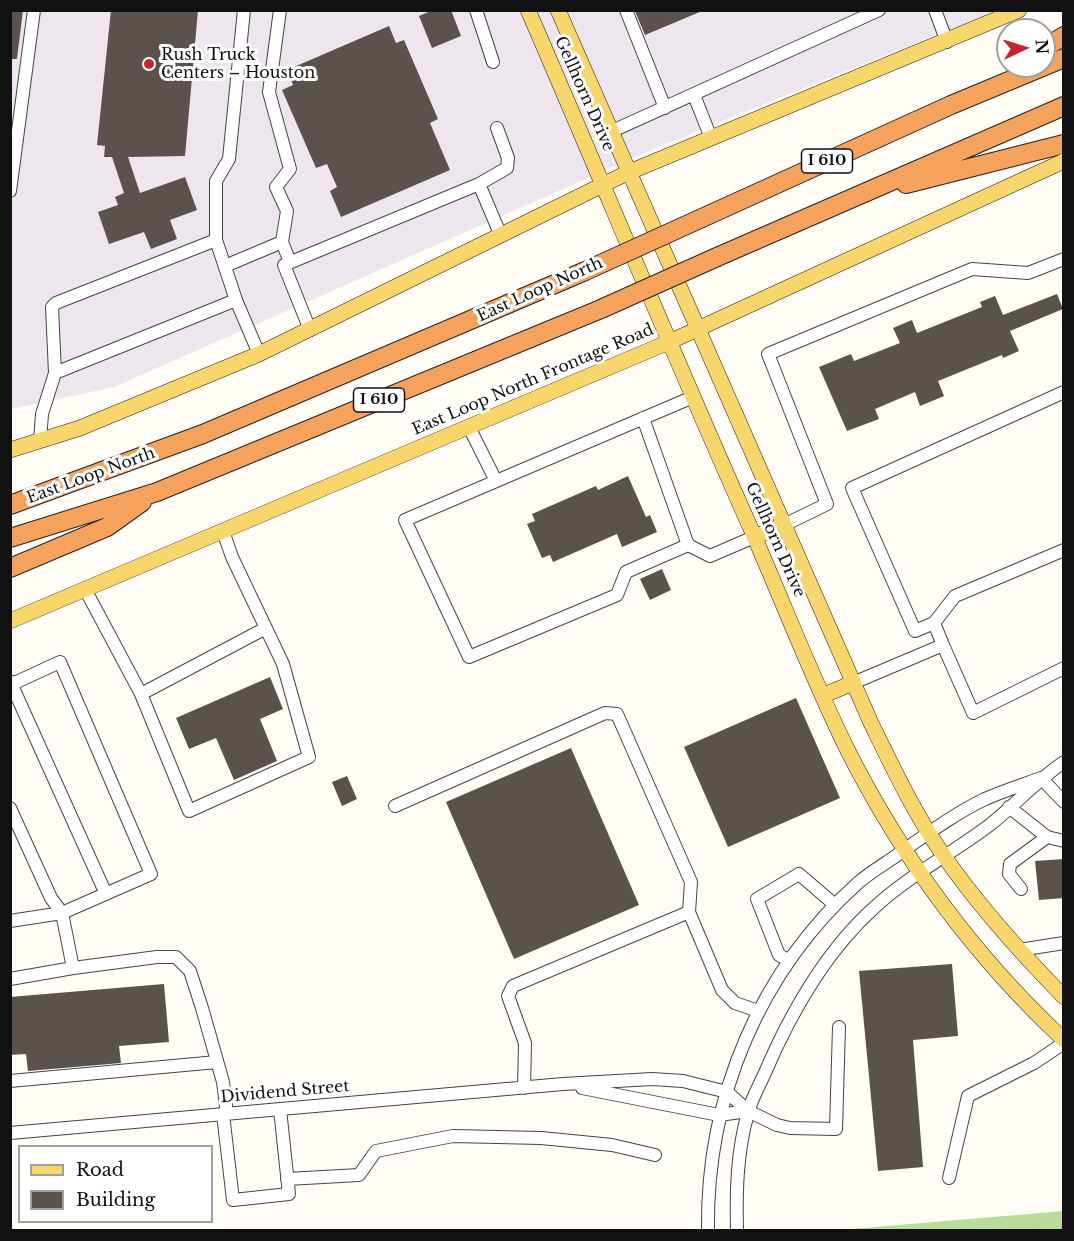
<!DOCTYPE html>
<html>
<head>
<meta charset="utf-8">
<style>
  body { margin:0 }
  #map { position:relative; width:1074px; height:1241px; overflow:hidden; background:#fffdf5; font-family:"Libre Baskerville",serif }
  canvas { display:block }
  .frame { position:absolute; inset:0; border:12px solid #111; pointer-events:none }
  .legend { position:absolute; left:18px; top:1145px; width:195px; height:78px; box-sizing:border-box; background:#fff; border:2px solid #a0a0a0; margin:0; padding:8px 10px; list-style:none; font-size:18px; color:#111 }
  .legend li { display:flex; align-items:center; gap:12px; height:30px }
  .legend b { width:30px; border:2px solid #a0a0a0 }
  .north { position:absolute; left:996px; top:18px; width:60px; height:60px; box-sizing:border-box; background:#fff; border:2px solid #a0a0a0; border-radius:50%; rotate:86deg; font-size:16px; font-weight:700; line-height:24px; text-align:center; color:#111 }
  .north::after { content:''; display:block; margin:auto; width:21px; height:27px; background:#c4262e; clip-path:polygon(50% 0,100% 100%,50% 72%,0 100%) }
</style>
</head>
<body>
<div id="map">
<canvas width="1074" height="1241"></canvas>
<div class="frame"></div>
<ul class="legend">
<li><b style="height:8px;background:#f9d66b"></b>Road</li>
<li><b style="height:16px;background:#5a524d"></b>Building</li>
</ul>
<div class="north">N</div>
</div>
<script>
const g = document.querySelector('canvas').getContext('2d');
g.lineJoin = 'round';
function fill(path, color) {
  g.fillStyle = color;
  g.fill(path, 'evenodd');
}
function strokePath(path, color, width, dash) {
  g.strokeStyle = color;
  g.lineWidth = width;
  g.lineCap = dash ? 'butt' : 'round';
  g.setLineDash(dash || []);
  g.stroke(path);
}
function drawText(font, color, halo, rows, align = 'center') {
  g.font = font + ' "Libre Baskerville",serif';
  g.lineWidth = 6;
  g.setLineDash([]);
  g.textBaseline = 'middle';
  g.strokeStyle = halo;
  g.fillStyle = color;
  for (const [text, x, y, turn = 0] of rows) {
    g.save();
    g.translate(x, y);
    g.rotate((+turn || 0) * Math.PI / 180);
    g.textAlign = isNaN(turn) ? turn : align;
    if (halo) g.strokeText(text, 0, 0);
    g.fillText(text, 0, 0);
    g.restore();
  }
}
fill(new Path2D(`
  M 10,11 L 995,11 L 663,145 L 114,387 L 11,409 Z`), '#eee6ef');
fill(new Path2D(`
  M 1063,1211 L 1063,1230 L 840,1230 Z`), '#b9dc9c');
fill(new Path2D(`
  M 10,10 L 23,10 L 17,59 L 10,59 Z
  M 111,10 L 198,10 L 185,156 L 128,157 L 140,193 L 185,177 L 197,210 L 170,220 L 177,239 L 151,249 L 144,232 L 109,244 L 98,212 L 118,205 L 115,197 L 124,193 L 112,157 L 104,157 L 105,146 L 97,145 Z
  M 433,10 L 451,10 L 461,36 L 432,48 L 419,16 Z
  M 635,11 L 702,11 L 645,35 Z
  M 389,26 L 396,43 L 404,40 L 438,119 L 430,123 L 450,170 L 341,217 L 330,191 L 337,187 L 327,164 L 316,168 L 282,90 L 293,85 L 287,70 Z
  M 1057,294 L 1063,309 L 1010,331 L 1019,351 L 1003,358 L 1002,355 L 938,381 L 944,396 L 920,406 L 915,392 L 875,409 L 879,419 L 847,431 L 819,367 L 851,354 L 854,361 L 900,343 L 893,328 L 912,320 L 917,333 L 982,307 L 980,302 L 995,296 L 1003,315 Z
  M 628,476 L 646,517 L 650,515 L 657,532 L 622,547 L 617,534 L 553,562 L 550,555 L 542,558 L 527,524 L 535,521 L 532,514 L 596,486 L 598,490 Z
  M 662,569 L 671,590 L 650,600 L 640,579 Z
  M 270,677 L 283,709 L 260,719 L 277,761 L 234,780 L 216,738 L 189,749 L 176,718 Z
  M 796,698 L 840,798 L 728,847 L 684,747 Z
  M 571,748 L 639,905 L 514,959 L 446,802 Z
  M 347,776 L 357,799 L 342,806 L 332,782 Z
  M 1064,859 L 1064,898 L 1039,900 L 1035,861 Z
  M 952,964 L 958,1036 L 913,1040 L 923,1167 L 878,1171 L 859,971 Z
  M 164,984 L 169,1042 L 119,1046 L 121,1063 L 28,1071 L 26,1054 L 10,1055 L 10,997 Z`), '#5a524d');
const minor = new Path2D(`
  M 244,10 L 229,159 L 216,181 L 216,240 L 236,300 L 259,354
  M 280,10 L 269,92 L 290,169 L 276,187 L 287,211 L 282,242
  M 476,10 L 493,62
  M 626,10 L 665,108
  M 935,10 L 947,42
  M 694,95 L 711,138
  M 610,132 L 879,10
  M 479,184 L 507,168 L 508,158 L 497,128
  M 10,191 L 34,10
  M 225,266 L 282,242 L 290,262
  M 310,330 L 284,265 L 479,184 L 501,236
  M 55,373 L 52,307 L 56,303 L 216,240
  M 693,397 L 405,520 L 469,657 L 617,595 L 626,572 L 688,545 L 710,556 L 754,537
  M 643,418 L 688,545
  M 469,427 L 496,481
  M 40,441 L 42,414 L 55,373 L 236,300
  M 784,525 L 827,504 L 768,354 L 972,269 L 1028,273 L 1064,259
  M 85,589 L 141,694 L 189,811 L 309,757 L 283,664 L 232,557 L 223,531
  M 934,623 L 955,596 L 1064,550
  M 943,645 L 934,623 L 915,631 L 852,488 L 1064,392
  M 10,681 L 106,894
  M 853,683 L 943,645 L 973,713 L 1064,668
  M 10,685 L 60,662 L 151,874 L 62,913 L 51,898 L 10,808
  M 141,694 L 266,628
  M 1041,778 L 1064,802
  M 395,806 L 605,713 L 617,714 L 691,882 L 689,912
  M 1009,807 L 1047,837 L 1064,841
  M 1021,889 L 1009,874 L 1010,864 L 1047,837
  M 10,921 L 62,913 L 73,968 L 157,957 L 176,957 L 190,971 L 202,1008 L 223,1082 L 227,1114
  M 1019,950 L 1064,943
  M 788,960 L 779,955 L 757,899 L 799,874 L 835,905
  M 10,979 L 73,968
  M 10,1081 L 217,1062
  M 524,1088 L 525,1043 L 508,996 L 513,986 L 689,912 L 722,990 L 735,1003 L 758,1011
  M 582,1088 L 719,1115 L 748,1111
  M 223,1114 L 233,1200 L 289,1194 L 280,1109
  M 10,1133 L 563,1084 L 652,1079 L 683,1081 L 727,1092 L 748,1111 L 777,1125 L 790,1128 L 836,1129 L 839,1027
  M 949,1178 L 968,1096 L 1034,1063 L 1064,1043
  M 287,1179 L 359,1175 L 376,1151 L 453,1136 L 541,1138 L 612,1145 L 655,1155
  M 708,1230 C 706,1098 760,970 859,882 C 873,870 890,861 904,850 C 930,832 956,813 985,799 C 1003,791 1022,785 1041,778
  M 737,1230 C 736,1191 737,1151 748,1113 C 751,1100 758,1088 764,1075 C 790,1014 825,951 876,906 C 911,874 953,853 991,824 C 1016,804 1037,780 1064,762`);
const major = new Path2D(`
  M 528,10 C 603,183 674,357 751,529 C 783,602 812,678 847,749 C 902,858 975,957 1064,1040
  M 558,10 L 871,723 C 893,768 915,815 944,856 C 979,907 1021,953 1064,997
  M 10,450 L 80,428 L 259,354 L 627,173 L 1019,10
  M 754,537 L 784,525
  M 10,621 L 669,342 L 1064,161
  M 824,695 L 853,683`);
const highway = new Path2D(`
  M 1044,48 L 1064,36
  M 906,184 L 1064,144
  M 702,218 L 951,105 L 1064,58
  M 717,257 L 1064,106
  M 10,505 L 203,434 L 583,272
  M 10,538 L 157,492 L 601,309
  M 10,568 L 107,527 L 142,502`);
strokePath(minor, '#444', 14);
strokePath(major, '#222', 16);
strokePath(highway, '#222', 20);
strokePath(minor, '#fff', 12);
strokePath(major, '#f9d66b', 15);
strokePath(highway, '#f5a25d', 18);
const highwayBridge = new Path2D(`
  M 583,272 L 702,218
  M 601,309 L 717,257`);
strokePath(highwayBridge, '#222', 20, []);
strokePath(highwayBridge, '#f5a25d', 18);
for (const [x, y, r, color] of [
  [149,64,6,"#c4262e"]
]) {
  const dot = new Path2D();
  dot.arc(x, y, r, 0, 2 * Math.PI);
  g.fillStyle = color;
  g.fill(dot);
  strokePath(dot, '#fff', 2);
}
for (const [x, y, w] of [
  [827,161,51],
  [379,400,51]
]) {
  const box = new Path2D();
  box.roundRect(x - w / 2, y - 12, w, 24, 4.5);
  g.fillStyle = '#fff';
  g.fill(box);
  strokePath(box, '#111', 1.5);
}
drawText('bold 15px', '#111', null, [
  ["I 610",827,161],
  ["I 610",379,400]
]);
drawText('16px', '#111', '#fff', [
  ["Rush Truck",161,55],
  ["Centers – Houston",161,73]
], 'left');
drawText('16px', '#111', '#fff', [
  ["Gellhorn Drive",584,94,66],
  ["East Loop North",540,290,-24],
  ["East Loop North Frontage Road",533,380,-23],
  ["East Loop North",91,476,-20],
  ["Gellhorn Drive",775,540,66],
  ["Dividend Street",285,1092,-5]
]);
</script>
</body>
</html>
